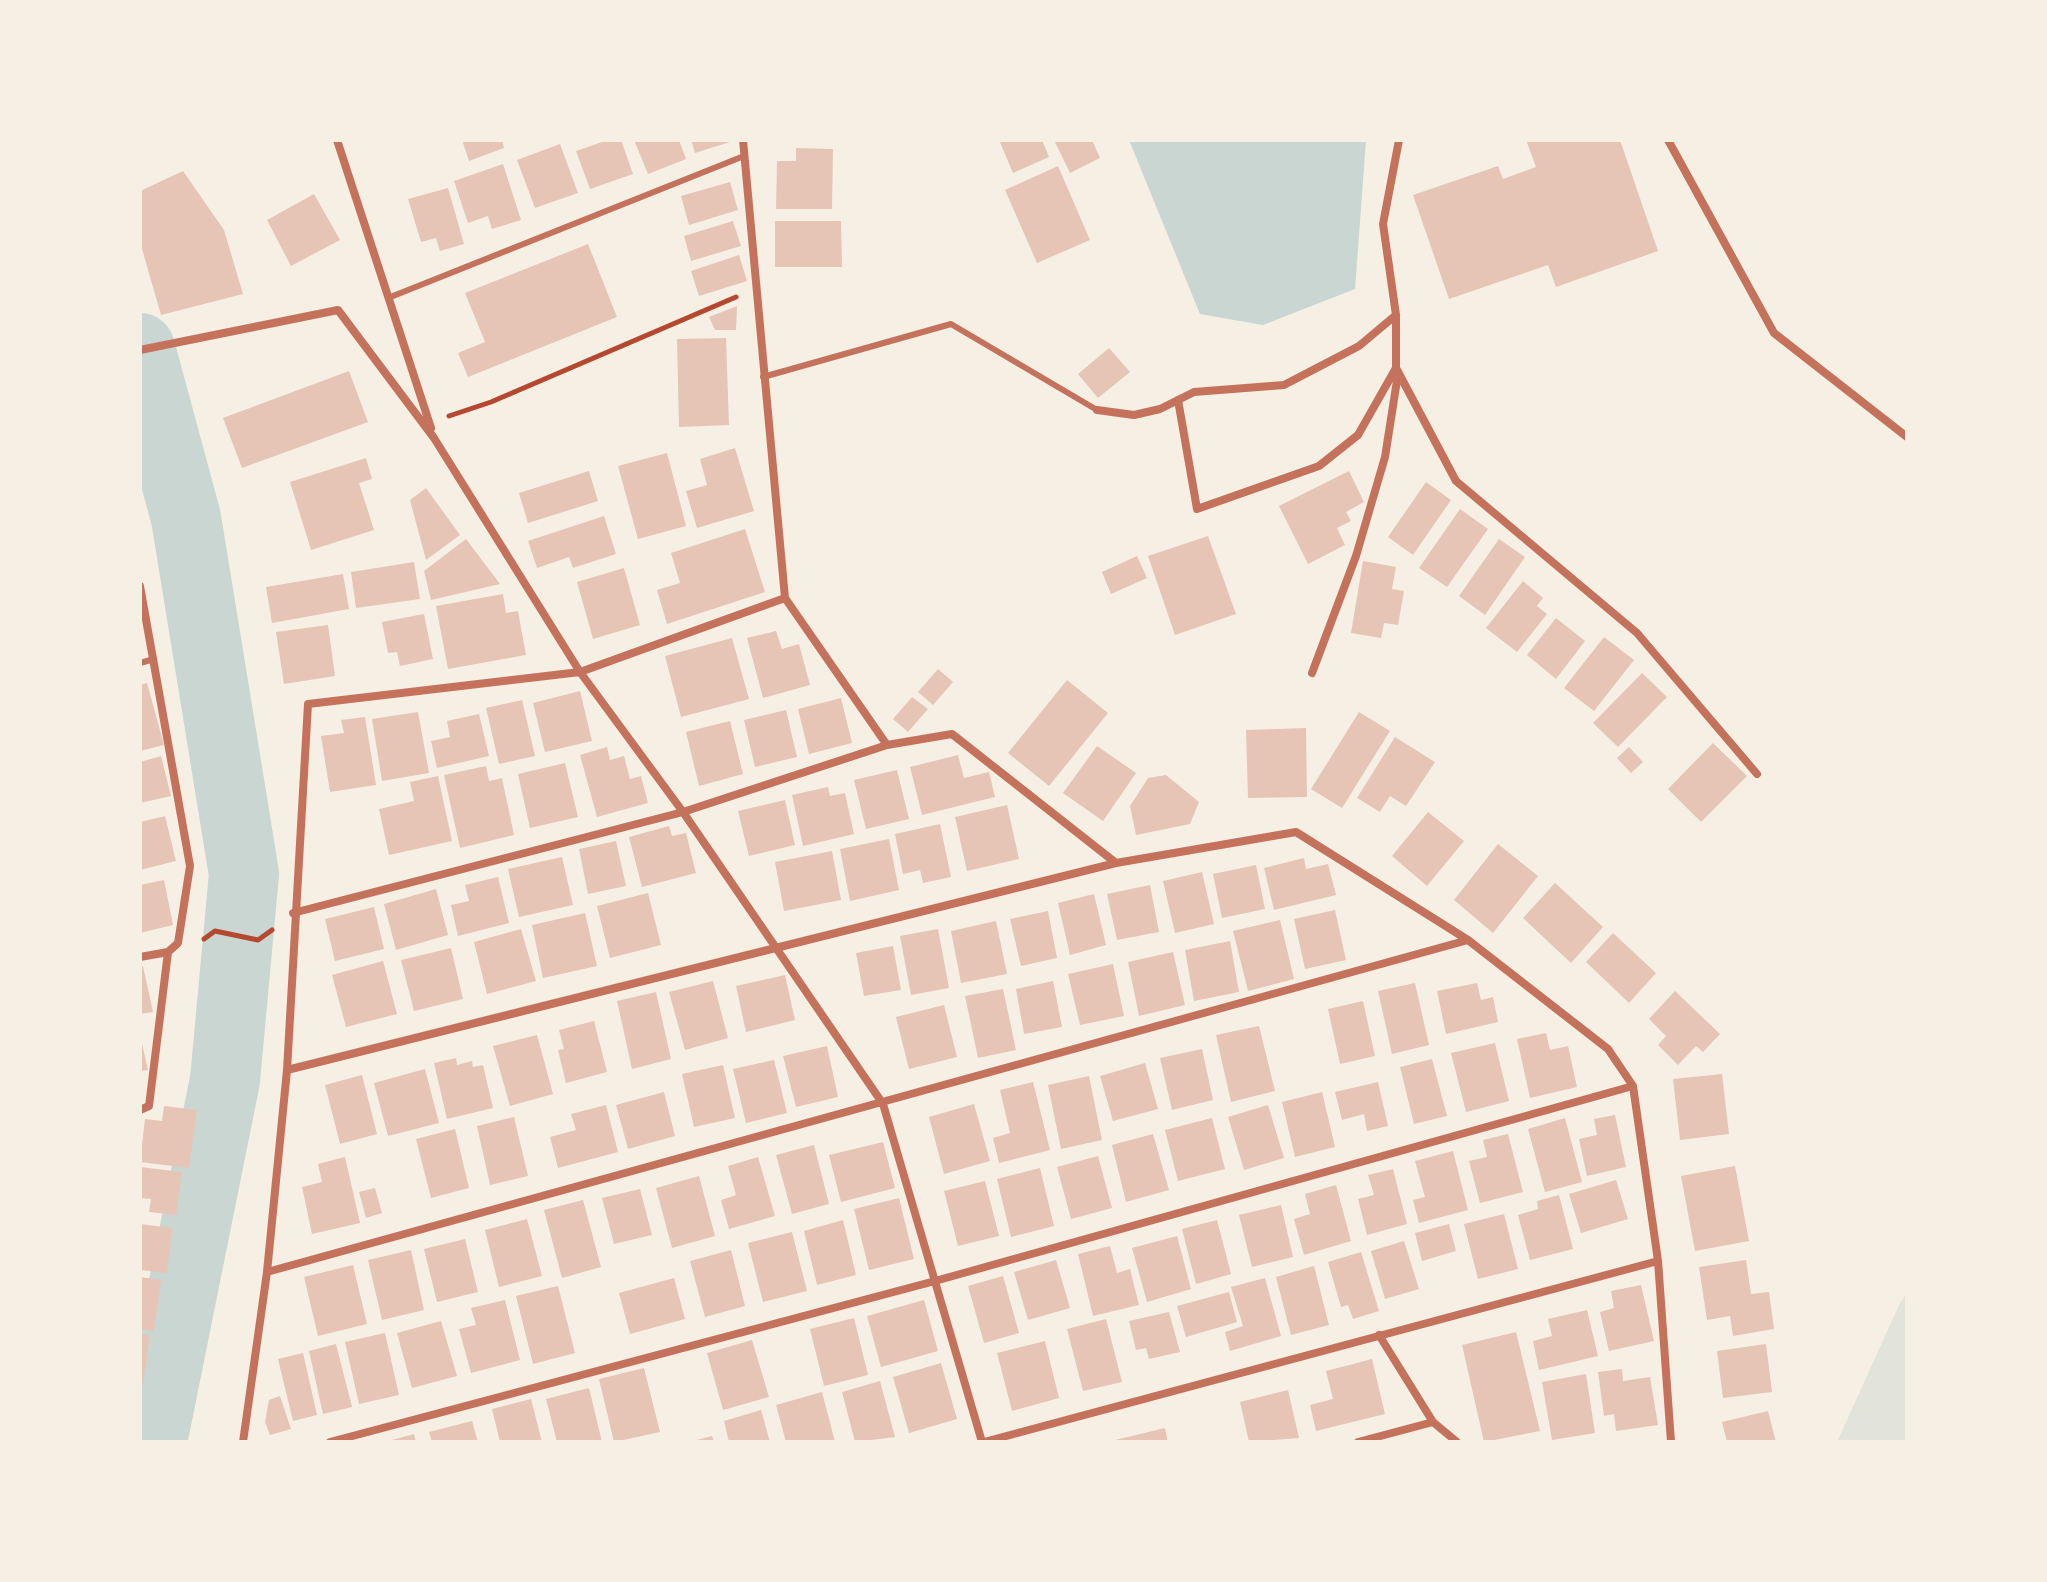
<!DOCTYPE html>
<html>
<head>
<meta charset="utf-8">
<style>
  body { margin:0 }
  #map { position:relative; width:2047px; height:1582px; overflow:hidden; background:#f6efe4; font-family:Mulish,sans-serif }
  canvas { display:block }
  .frame { position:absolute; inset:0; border:142px solid #f6efe4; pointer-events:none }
</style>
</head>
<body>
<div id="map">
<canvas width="2047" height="1582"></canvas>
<div class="frame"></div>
</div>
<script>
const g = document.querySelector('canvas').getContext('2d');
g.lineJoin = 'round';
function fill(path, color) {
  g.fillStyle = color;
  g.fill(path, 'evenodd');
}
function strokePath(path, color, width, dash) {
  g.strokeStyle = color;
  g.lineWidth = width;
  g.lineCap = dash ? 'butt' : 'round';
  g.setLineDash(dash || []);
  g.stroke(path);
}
fill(new Path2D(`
  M 1907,1293 L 1907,1442 L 1837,1442 L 1899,1305 Z`), '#e2e4dc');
fill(new Path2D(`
  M 1129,140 L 1366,140 L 1355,289 L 1263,325 L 1200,314 Z`), '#c9d6d2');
strokePath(new Path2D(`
  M 140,348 L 186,518 L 244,874 L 225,1080 L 152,1442`), '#c9d6d2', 70);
fill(new Path2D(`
  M 462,140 L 502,140 L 504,148 L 469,161 Z
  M 608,140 L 621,140 L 633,174 L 590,189 L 576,151 Z
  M 634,140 L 679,140 L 686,159 L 648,174 Z
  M 691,140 L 733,140 L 733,141 L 695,153 Z
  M 999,140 L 1042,140 L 1049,157 L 1013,173 Z
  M 1054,140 L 1092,140 L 1100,158 L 1070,173 Z
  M 1526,140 L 1620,140 L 1658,251 L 1556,287 L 1548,265 L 1449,299 L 1413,195 L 1498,166 L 1503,179 L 1536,167 Z
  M 560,144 L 578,193 L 535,208 L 517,160 Z
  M 796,148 L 833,149 L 832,209 L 776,209 L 777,161 L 796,161 Z
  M 503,164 L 521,220 L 492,229 L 488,216 L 468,223 L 454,181 Z
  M 1058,166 L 1090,240 L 1037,263 L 1005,190 Z
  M 183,171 L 224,230 L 243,294 L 161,315 L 140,242 L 140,191 Z
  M 730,182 L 738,210 L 689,225 L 681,196 Z
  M 448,188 L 464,244 L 440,251 L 436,238 L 421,242 L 408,199 Z
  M 314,194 L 340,240 L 291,266 L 267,220 Z
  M 733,221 L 741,246 L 691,261 L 684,236 Z
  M 775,221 L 841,221 L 842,267 L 775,267 Z
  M 588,244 L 617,317 L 468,377 L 458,353 L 485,342 L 465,293 Z
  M 739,255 L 747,281 L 699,296 L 691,271 Z
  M 737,306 L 736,330 L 715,330 L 709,317 Z
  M 726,338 L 729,425 L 679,427 L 677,339 Z
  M 1109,348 L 1130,372 L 1098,398 L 1078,374 Z
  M 349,371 L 368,422 L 242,468 L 223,418 Z
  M 735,448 L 754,511 L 697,528 L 686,491 L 707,485 L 700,459 Z
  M 667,453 L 686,526 L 638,539 L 618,466 Z
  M 366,458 L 372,479 L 359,483 L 374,530 L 311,550 L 290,482 Z
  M 589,471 L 598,501 L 528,523 L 519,493 Z
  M 1349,471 L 1364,502 L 1346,512 L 1351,521 L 1337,528 L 1345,545 L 1308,564 L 1279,506 Z
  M 1426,482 L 1451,500 L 1413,555 L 1388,537 Z
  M 426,488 L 460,535 L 426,560 L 410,500 Z
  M 1460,509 L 1488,529 L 1447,587 L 1419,568 Z
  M 604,516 L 616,554 L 573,568 L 569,557 L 537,568 L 528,541 Z
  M 745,529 L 765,592 L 667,624 L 657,590 L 680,583 L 671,553 Z
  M 1208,536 L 1236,614 L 1175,635 L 1148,556 Z
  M 466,539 L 500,584 L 431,600 L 424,571 Z
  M 1499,539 L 1525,557 L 1485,615 L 1459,596 Z
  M 1137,556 L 1147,578 L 1111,594 L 1102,572 Z
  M 1363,561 L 1396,567 L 1392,589 L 1404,591 L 1398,625 L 1384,623 L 1381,638 L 1351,633 Z
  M 414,562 L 420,599 L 356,608 L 351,572 Z
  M 624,568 L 640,625 L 593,639 L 577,582 Z
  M 343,574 L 349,609 L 272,623 L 266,587 Z
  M 1523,581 L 1543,598 L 1537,606 L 1547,614 L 1517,652 L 1486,628 Z
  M 503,594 L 506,613 L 518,611 L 526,655 L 448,669 L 436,606 Z
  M 424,614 L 433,659 L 400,666 L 397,652 L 388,653 L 382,622 Z
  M 1556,618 L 1585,641 L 1556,679 L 1527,655 Z
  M 328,625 L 335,676 L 284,684 L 276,632 Z
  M 776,631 L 782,649 L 799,644 L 810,685 L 763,698 L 747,638 Z
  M 1604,637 L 1634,660 L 1594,711 L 1564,688 Z
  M 732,638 L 749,699 L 681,717 L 665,656 Z
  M 938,669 L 953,682 L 933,705 L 918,692 Z
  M 1642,673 L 1667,697 L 1618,747 L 1593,723 Z
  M 1067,680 L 1108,713 L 1049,786 L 1008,753 Z
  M 147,683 L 164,745 L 140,751 L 140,685 Z
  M 580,691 L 592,741 L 545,752 L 533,703 Z
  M 912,697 L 928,709 L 908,732 L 893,719 Z
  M 841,698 L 852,743 L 809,754 L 798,709 Z
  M 522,700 L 535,756 L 499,764 L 486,708 Z
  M 786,710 L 797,757 L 755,767 L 744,720 Z
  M 418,712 L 429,773 L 382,781 L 372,719 Z
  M 1359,712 L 1390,731 L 1342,808 L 1311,789 Z
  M 479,714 L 489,756 L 437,768 L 431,741 L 450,737 L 447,721 Z
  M 365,717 L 376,785 L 330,792 L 321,736 L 344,733 L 341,720 Z
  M 730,721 L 743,774 L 699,786 L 686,732 Z
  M 1306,728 L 1307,797 L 1248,798 L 1246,730 Z
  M 1395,737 L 1435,762 L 1406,806 L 1390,796 L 1380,812 L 1357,798 Z
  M 1713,743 L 1747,776 L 1701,822 L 1668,789 Z
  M 1097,746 L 1136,773 L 1103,821 L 1063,793 Z
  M 607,747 L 610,760 L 624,756 L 630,779 L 641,776 L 648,803 L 597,817 L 580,755 Z
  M 1629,747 L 1643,762 L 1631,773 L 1617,758 Z
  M 958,755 L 964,778 L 989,772 L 995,797 L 922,815 L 910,767 Z
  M 161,756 L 171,796 L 140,803 L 140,762 Z
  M 565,763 L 578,817 L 530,828 L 518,774 Z
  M 486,766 L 489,781 L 502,778 L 514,835 L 460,848 L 444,775 Z
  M 897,770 L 909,819 L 866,829 L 854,780 Z
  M 1166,775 L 1199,802 L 1190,824 L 1136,835 L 1130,806 L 1148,778 Z
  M 438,776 L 452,841 L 389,855 L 379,809 L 414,801 L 410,782 Z
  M 828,787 L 830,796 L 845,793 L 854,834 L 803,846 L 792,795 Z
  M 785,800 L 795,845 L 749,856 L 738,811 Z
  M 1007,805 L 1019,859 L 967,871 L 955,817 Z
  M 1428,812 L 1464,841 L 1427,886 L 1392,856 Z
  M 165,816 L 176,861 L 140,870 L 140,822 Z
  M 940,824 L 951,877 L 923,883 L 920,870 L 903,874 L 895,834 Z
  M 669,826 L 672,836 L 686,833 L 696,873 L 642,887 L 629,837 Z
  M 889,839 L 899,890 L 850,901 L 840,849 Z
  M 616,841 L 626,886 L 588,894 L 579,849 Z
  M 1498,844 L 1538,876 L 1493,933 L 1454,900 Z
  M 832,851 L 841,900 L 784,911 L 775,862 Z
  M 562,857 L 573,905 L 519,917 L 508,869 Z
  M 1304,858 L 1306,869 L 1328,864 L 1336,895 L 1274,910 L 1264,868 Z
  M 1256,865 L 1265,909 L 1222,918 L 1213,874 Z
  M 1202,872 L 1214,924 L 1175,933 L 1163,881 Z
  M 498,877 L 509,923 L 458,936 L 451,905 L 469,901 L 465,885 Z
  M 164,880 L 173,925 L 140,933 L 140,885 Z
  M 1555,883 L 1603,927 L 1571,963 L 1523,918 Z
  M 1150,885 L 1159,932 L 1117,940 L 1107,894 Z
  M 436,889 L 448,935 L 396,950 L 384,904 Z
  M 648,893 L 661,945 L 610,958 L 597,906 Z
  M 1094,894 L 1106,945 L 1070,955 L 1058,903 Z
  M 374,907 L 384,949 L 335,961 L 325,919 Z
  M 1335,910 L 1346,960 L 1305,969 L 1294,919 Z
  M 1048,911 L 1057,958 L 1021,966 L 1010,919 Z
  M 585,913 L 597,966 L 543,978 L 532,925 Z
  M 1280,920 L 1294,979 L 1248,991 L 1233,931 Z
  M 996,921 L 1007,974 L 961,983 L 951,931 Z
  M 521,929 L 536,981 L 487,994 L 474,942 Z
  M 938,929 L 949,988 L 911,995 L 900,936 Z
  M 1613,933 L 1656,973 L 1629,1003 L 1586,962 Z
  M 1230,941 L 1239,992 L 1194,1001 L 1185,950 Z
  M 893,946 L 901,990 L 864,996 L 856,953 Z
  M 451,948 L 463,999 L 414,1011 L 401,960 Z
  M 1173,952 L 1185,1005 L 1139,1016 L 1128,962 Z
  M 383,961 L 397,1014 L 346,1027 L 332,975 Z
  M 1113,964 L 1124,1016 L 1080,1025 L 1068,974 Z
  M 143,966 L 153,1012 L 140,1014 L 140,967 Z
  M 785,975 L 795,1020 L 746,1032 L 736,986 Z
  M 713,981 L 728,1038 L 685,1050 L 669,992 Z
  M 1053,981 L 1062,1027 L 1024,1034 L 1016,989 Z
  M 1415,983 L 1429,1045 L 1392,1054 L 1378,991 Z
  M 1477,983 L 1481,1000 L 1493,997 L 1498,1022 L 1446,1034 L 1437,991 Z
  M 1003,989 L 1016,1050 L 978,1058 L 965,996 Z
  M 1675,991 L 1720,1034 L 1703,1052 L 1696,1046 L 1678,1065 L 1658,1045 L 1666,1036 L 1649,1019 Z
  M 656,992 L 671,1059 L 632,1069 L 617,1001 Z
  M 1363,1001 L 1375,1056 L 1340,1064 L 1328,1009 Z
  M 944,1005 L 957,1057 L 909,1069 L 896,1017 Z
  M 594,1021 L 607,1072 L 566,1083 L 558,1050 L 564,1049 L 559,1030 Z
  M 1259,1026 L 1275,1091 L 1231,1102 L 1216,1035 Z
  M 1546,1033 L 1550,1050 L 1568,1046 L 1577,1087 L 1530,1098 L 1517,1039 Z
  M 140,1035 L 148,1070 L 140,1071 Z
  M 537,1035 L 553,1094 L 510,1106 L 493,1046 Z
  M 1495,1043 L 1509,1101 L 1466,1112 L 1451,1053 Z
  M 827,1046 L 838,1097 L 796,1107 L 783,1056 Z
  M 1202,1049 L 1213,1100 L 1172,1110 L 1160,1058 Z
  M 456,1058 L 457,1065 L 472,1061 L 473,1067 L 483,1065 L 493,1108 L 447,1119 L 434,1063 Z
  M 1432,1059 L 1447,1116 L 1414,1124 L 1400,1067 Z
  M 774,1060 L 787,1113 L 746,1123 L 733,1069 Z
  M 1145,1063 L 1158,1109 L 1113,1121 L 1100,1076 Z
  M 723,1065 L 735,1118 L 694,1127 L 682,1074 Z
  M 425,1069 L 439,1123 L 388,1136 L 374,1083 Z
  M 1722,1074 L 1729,1134 L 1680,1140 L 1673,1079 Z
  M 362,1075 L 377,1134 L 340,1144 L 325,1085 Z
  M 1089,1076 L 1102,1140 L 1061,1149 L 1048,1085 Z
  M 1033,1082 L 1050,1150 L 999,1163 L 993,1138 L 1010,1133 L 1000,1090 Z
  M 1378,1082 L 1388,1126 L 1367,1131 L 1364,1114 L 1342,1120 L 1335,1092 Z
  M 664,1092 L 675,1136 L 628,1149 L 616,1105 Z
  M 1322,1092 L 1335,1147 L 1295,1157 L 1282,1102 Z
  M 974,1104 L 990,1161 L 944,1174 L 929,1117 Z
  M 606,1105 L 618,1152 L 558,1168 L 550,1137 L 576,1130 L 571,1114 Z
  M 1268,1105 L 1284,1158 L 1244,1170 L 1228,1117 Z
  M 164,1106 L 197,1110 L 189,1168 L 140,1162 L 145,1119 L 162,1121 Z
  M 1615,1115 L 1626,1167 L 1587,1176 L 1579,1139 L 1597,1135 L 1594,1119 Z
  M 514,1117 L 528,1176 L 490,1185 L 477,1126 Z
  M 1212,1118 L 1225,1169 L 1178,1181 L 1165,1130 Z
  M 1565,1118 L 1582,1182 L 1545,1192 L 1528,1129 Z
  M 455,1129 L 469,1188 L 431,1198 L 416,1139 Z
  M 1153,1134 L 1169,1190 L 1126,1202 L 1112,1145 Z
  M 1508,1134 L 1523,1192 L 1480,1203 L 1469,1161 L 1487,1157 L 1483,1140 Z
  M 883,1142 L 895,1188 L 841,1202 L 829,1155 Z
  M 814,1145 L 829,1204 L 792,1214 L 776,1155 Z
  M 1453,1151 L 1468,1210 L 1419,1223 L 1413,1200 L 1425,1197 L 1415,1161 Z
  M 1098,1156 L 1112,1208 L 1071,1219 L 1057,1167 Z
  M 345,1157 L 360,1223 L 312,1234 L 302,1187 L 322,1182 L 318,1164 Z
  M 758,1157 L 775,1216 L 729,1229 L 721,1200 L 736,1195 L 728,1166 Z
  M 1735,1166 L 1749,1241 L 1695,1251 L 1681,1176 Z
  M 140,1167 L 182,1172 L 176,1215 L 149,1212 L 151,1199 L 140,1198 Z
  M 1040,1168 L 1054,1226 L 1011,1237 L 997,1179 Z
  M 1393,1169 L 1407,1224 L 1367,1235 L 1358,1199 L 1374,1195 L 1368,1175 Z
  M 699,1176 L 715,1236 L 672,1248 L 656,1188 Z
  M 1616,1180 L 1628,1219 L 1581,1233 L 1569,1194 Z
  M 985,1181 L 999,1236 L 958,1246 L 944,1191 Z
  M 1336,1185 L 1351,1241 L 1304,1255 L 1294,1219 L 1310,1214 L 1305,1194 Z
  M 375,1188 L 382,1213 L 366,1218 L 359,1192 Z
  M 640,1189 L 652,1235 L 614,1244 L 602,1198 Z
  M 1559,1195 L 1573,1249 L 1530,1260 L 1518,1215 L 1538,1209 L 1537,1201 Z
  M 899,1198 L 914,1259 L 869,1270 L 854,1209 Z
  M 583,1200 L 601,1267 L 562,1278 L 544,1210 Z
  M 1281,1205 L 1293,1257 L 1252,1267 L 1239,1215 Z
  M 1504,1214 L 1518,1269 L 1478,1279 L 1464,1224 Z
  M 527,1219 L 542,1276 L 499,1287 L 485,1230 Z
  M 843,1220 L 856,1275 L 817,1285 L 804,1231 Z
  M 1217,1220 L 1231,1274 L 1196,1284 L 1182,1229 Z
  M 140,1224 L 172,1228 L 167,1273 L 140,1270 Z
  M 1449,1224 L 1456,1251 L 1422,1261 L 1415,1233 Z
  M 792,1232 L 807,1291 L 763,1302 L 748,1243 Z
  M 1177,1236 L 1191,1289 L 1147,1302 L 1132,1248 Z
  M 465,1239 L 478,1292 L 437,1302 L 424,1249 Z
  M 1404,1241 L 1419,1289 L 1385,1299 L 1371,1251 Z
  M 1110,1246 L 1117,1273 L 1130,1269 L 1139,1305 L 1093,1316 L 1078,1254 Z
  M 411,1250 L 424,1310 L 382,1320 L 368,1260 Z
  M 731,1250 L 745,1306 L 705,1317 L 690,1261 Z
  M 1361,1252 L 1379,1311 L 1353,1319 L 1348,1305 L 1341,1307 L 1328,1262 Z
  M 1056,1260 L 1070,1308 L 1028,1320 L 1014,1272 Z
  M 1746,1260 L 1751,1294 L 1769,1292 L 1774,1329 L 1733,1336 L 1730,1316 L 1707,1320 L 1699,1267 Z
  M 353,1265 L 367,1324 L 318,1336 L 304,1277 Z
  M 1314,1266 L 1329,1325 L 1291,1335 L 1276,1277 Z
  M 1003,1276 L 1019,1333 L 984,1343 L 968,1286 Z
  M 140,1277 L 161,1280 L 154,1331 L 140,1329 Z
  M 674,1278 L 685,1319 L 630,1334 L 619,1293 Z
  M 1265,1278 L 1281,1336 L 1230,1351 L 1225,1332 L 1243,1326 L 1231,1287 Z
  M 1641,1285 L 1654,1341 L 1609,1351 L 1600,1312 L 1614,1308 L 1611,1291 Z
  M 558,1286 L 575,1353 L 533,1364 L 516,1296 Z
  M 1229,1292 L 1237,1322 L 1186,1337 L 1177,1306 Z
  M 505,1300 L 520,1360 L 471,1373 L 459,1329 L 476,1325 L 471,1308 Z
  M 924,1300 L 938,1351 L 881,1367 L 867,1316 Z
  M 1587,1310 L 1598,1356 L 1539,1370 L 1533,1341 L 1552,1336 L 1548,1319 Z
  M 1169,1312 L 1180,1352 L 1149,1359 L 1146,1348 L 1136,1350 L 1129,1321 Z
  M 854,1318 L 868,1375 L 824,1386 L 810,1329 Z
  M 1106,1319 L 1122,1382 L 1083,1391 L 1067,1329 Z
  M 441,1321 L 457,1376 L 412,1388 L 397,1333 Z
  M 1516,1332 L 1540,1431 L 1484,1442 L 1462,1345 Z
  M 385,1333 L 399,1395 L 359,1404 L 345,1342 Z
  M 140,1334 L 150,1335 L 143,1384 L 140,1384 Z
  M 752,1340 L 769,1397 L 723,1410 L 707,1353 Z
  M 1045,1341 L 1059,1398 L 1012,1411 L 997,1353 Z
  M 336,1344 L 352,1407 L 323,1414 L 309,1351 Z
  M 1766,1344 L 1772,1392 L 1723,1398 L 1717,1351 Z
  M 303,1353 L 317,1415 L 293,1421 L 278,1359 Z
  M 1372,1359 L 1385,1414 L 1316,1431 L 1310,1405 L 1333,1399 L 1326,1371 Z
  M 941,1363 L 957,1419 L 909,1433 L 893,1377 Z
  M 644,1368 L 660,1432 L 614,1442 L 599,1379 Z
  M 1622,1369 L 1623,1381 L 1650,1377 L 1658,1425 L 1616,1431 L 1614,1414 L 1604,1416 L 1598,1372 Z
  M 1586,1374 L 1595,1433 L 1552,1440 L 1542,1382 Z
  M 880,1381 L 895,1437 L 855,1442 L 842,1392 Z
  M 589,1388 L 602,1442 L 557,1442 L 546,1399 Z
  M 1288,1390 L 1299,1438 L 1249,1442 L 1240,1402 Z
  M 822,1392 L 835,1442 L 786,1442 L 776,1405 Z
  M 280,1396 L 291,1429 L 270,1435 L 265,1422 L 269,1400 Z
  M 531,1399 L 542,1442 L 500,1442 L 492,1409 Z
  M 761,1410 L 770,1442 L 729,1442 L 724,1421 Z
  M 1768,1411 L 1776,1442 L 1727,1442 L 1722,1422 Z
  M 472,1421 L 478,1442 L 432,1442 L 429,1432 Z
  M 1165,1428 L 1168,1442 L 1111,1442 L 1111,1441 Z
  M 414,1434 L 416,1442 L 388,1442 L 388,1441 Z
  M 712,1436 L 714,1442 L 693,1442 L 693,1441 Z`), '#e6c5b7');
strokePath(new Path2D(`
  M 449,416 L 491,402 L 736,297
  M 204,939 L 215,931 L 258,940 L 272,930`), '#b5482f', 5);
strokePath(new Path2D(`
  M 388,298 L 744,156
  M 763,377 L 951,324 L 1097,410
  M 140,663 L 154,659`), '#c5725c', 6);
strokePath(new Path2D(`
  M 337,140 L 431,428
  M 743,140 L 785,598 L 887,745 L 952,734 L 1116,863
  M 1399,140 L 1383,224 L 1396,315 L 1396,368 L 1456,481 L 1637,633 L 1757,774
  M 1668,140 L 1774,333 L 1907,437
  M 140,350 L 338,310 L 434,438 L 580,672 L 785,598
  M 1178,400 L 1197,509 L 1319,466 L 1358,435 L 1396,368
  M 1097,410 L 1134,415 L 1160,409 L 1194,392 L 1284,385 L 1359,346 L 1396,315
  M 140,586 L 190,866 L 178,943 L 168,952
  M 1312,673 L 1356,556 L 1385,457 L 1398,374
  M 293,913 L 683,812 L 887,745
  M 140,957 L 168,952 L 149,1106 L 140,1110
  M 287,1070 L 1116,863 L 1296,832 L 1468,940 L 1608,1049 L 1633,1086 L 1658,1261 L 984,1442
  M 1658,1261 L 1671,1442
  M 267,1272 L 1468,940
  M 1379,1335 L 1433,1422 L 1457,1442
  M 243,1442 L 267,1272 L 287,1070 L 308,704 L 580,672 L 683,812 L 883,1104 L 982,1442
  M 330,1442 L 935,1281 L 1633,1086
  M 1358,1442 L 1433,1422`), '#c5725c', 8);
</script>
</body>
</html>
